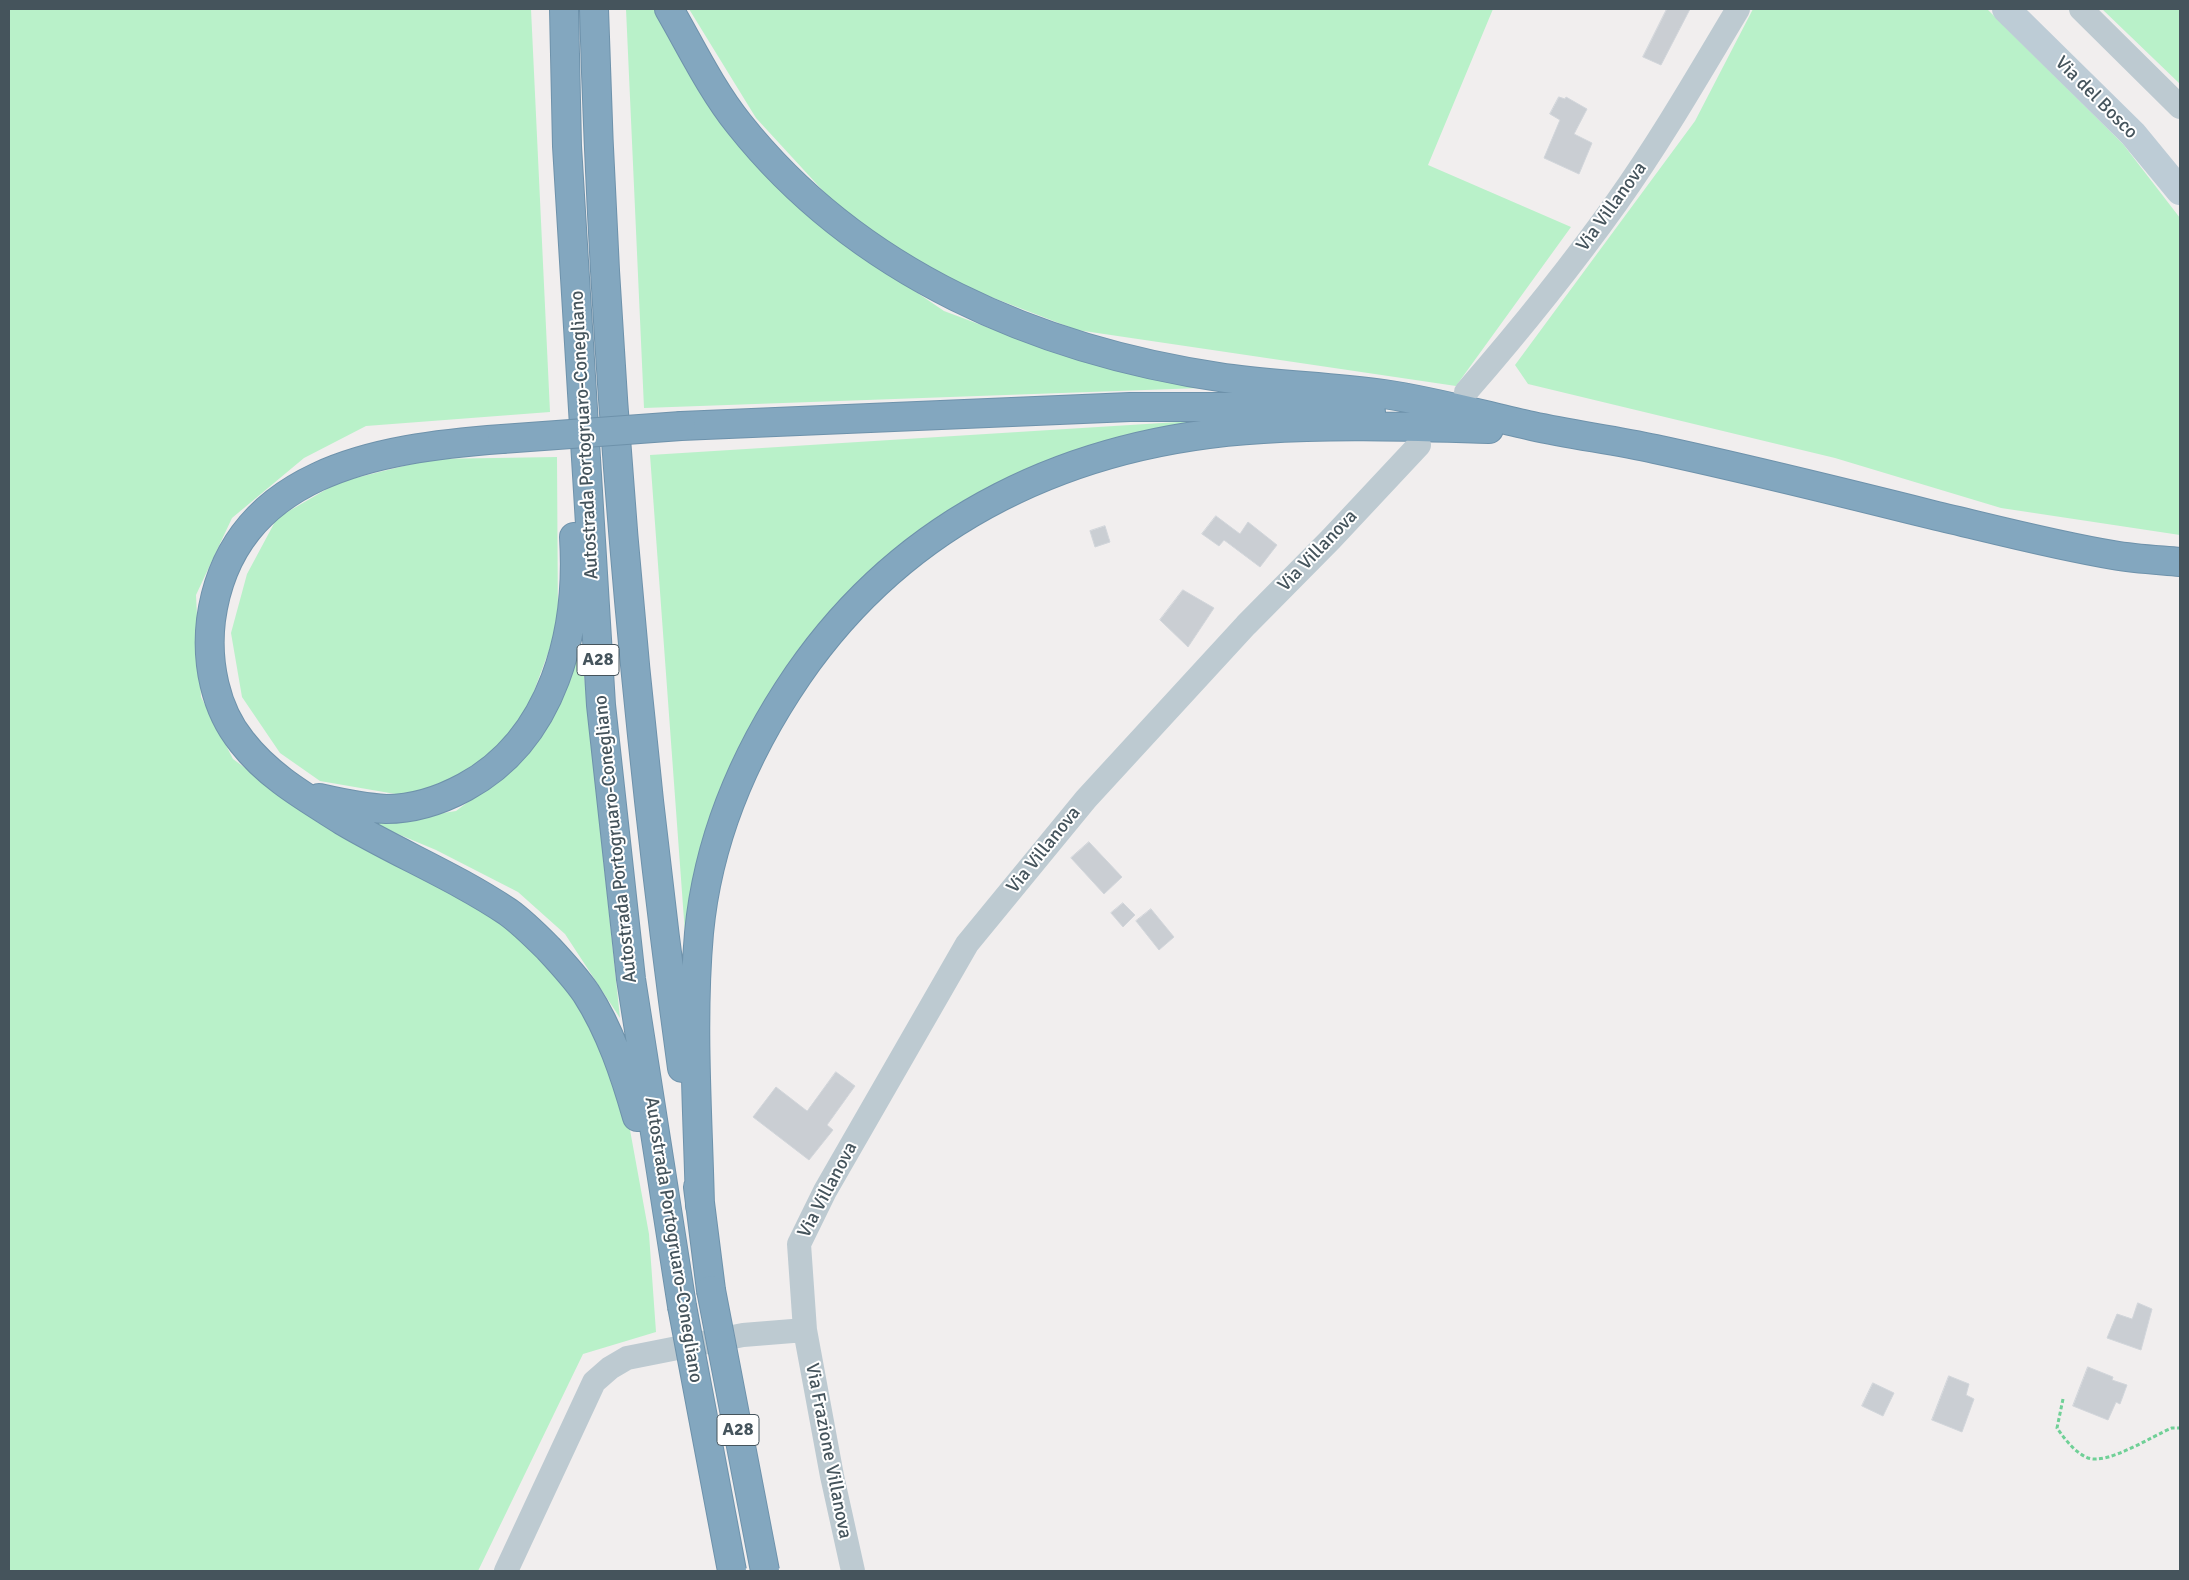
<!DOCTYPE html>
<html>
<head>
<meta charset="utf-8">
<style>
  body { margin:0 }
  #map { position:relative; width:2189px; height:1580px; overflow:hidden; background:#f1eeee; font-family:Signika,sans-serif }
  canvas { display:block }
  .frame { position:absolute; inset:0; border:10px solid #45545c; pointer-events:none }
</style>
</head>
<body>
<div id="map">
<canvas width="2189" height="1580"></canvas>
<div class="frame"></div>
</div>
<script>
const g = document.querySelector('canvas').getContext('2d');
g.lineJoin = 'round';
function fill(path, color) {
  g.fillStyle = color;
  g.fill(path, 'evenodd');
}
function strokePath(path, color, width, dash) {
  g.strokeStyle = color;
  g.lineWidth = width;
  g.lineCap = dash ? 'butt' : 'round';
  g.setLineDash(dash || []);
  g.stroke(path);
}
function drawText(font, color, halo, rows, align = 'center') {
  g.font = font + ' Signika,sans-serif';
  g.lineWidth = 4;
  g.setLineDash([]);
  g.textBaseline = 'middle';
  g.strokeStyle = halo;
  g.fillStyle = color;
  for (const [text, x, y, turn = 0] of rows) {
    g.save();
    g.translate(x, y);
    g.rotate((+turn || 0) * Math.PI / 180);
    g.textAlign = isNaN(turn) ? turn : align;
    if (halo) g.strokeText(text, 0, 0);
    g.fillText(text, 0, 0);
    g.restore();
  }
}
fill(new Path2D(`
  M 9,9 L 531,9 L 550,412 L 366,426 L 304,458 L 232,518 L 196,595 L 201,697 L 233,759 L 309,815 L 492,913 L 558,967 L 590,1012 L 628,1119 L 649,1234 L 656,1332 L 583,1354 L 478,1571 L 9,1571 Z
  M 626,9 L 661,9 L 686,70 L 757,165 L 841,241 L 944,311 L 1061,355 L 1201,388 L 644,408 Z
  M 689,9 L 1493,9 L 1428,165 L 1571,227 L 1456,386 L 1077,330 L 957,284 L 848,218 L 756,118 Z
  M 1753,9 L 1987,9 L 2123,144 L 2180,218 L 2180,535 L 2001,508 L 1835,458 L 1528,384 L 1515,365 L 1695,121 Z
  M 2102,9 L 2180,9 L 2180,84 Z
  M 1210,420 L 1125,438 L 1002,484 L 796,661 L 686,947 L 650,455 Z
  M 557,457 L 558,626 L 523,721 L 475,769 L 407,796 L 320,781 L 280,753 L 242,697 L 231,633 L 247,574 L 277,518 L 339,482 L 432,459 Z
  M 580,636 L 620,1018 L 565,934 L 518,892 L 436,850 L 374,824 L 456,811 L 514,767 L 560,701 Z`), '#b9f1c9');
const building = new Path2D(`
  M 1667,9 L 1690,9 L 1661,65 L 1643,57 Z
  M 1559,97 L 1565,99 L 1566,97 L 1587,109 L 1574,134 L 1592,143 L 1579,174 L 1544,158 L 1560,120 L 1550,114 Z
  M 1216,516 L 1240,534 L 1248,522 L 1277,545 L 1260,567 L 1224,540 L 1219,546 L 1202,534 Z
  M 1105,526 L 1110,542 L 1095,547 L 1090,531 Z
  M 1183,590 L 1214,608 L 1188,647 L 1160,620 Z
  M 1089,842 L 1122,877 L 1104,894 L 1071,858 Z
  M 1123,903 L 1135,915 L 1123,927 L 1111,913 Z
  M 1151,909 L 1174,937 L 1159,950 L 1136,921 Z
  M 836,1072 L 855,1086 L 827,1125 L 833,1130 L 809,1160 L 753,1117 L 776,1087 L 807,1111 Z
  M 2138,1303 L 2152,1309 L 2141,1350 L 2107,1338 L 2117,1314 L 2132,1319 Z
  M 2088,1367 L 2113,1377 L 2112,1380 L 2127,1385 L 2120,1404 L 2116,1402 L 2108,1420 L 2073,1406 Z
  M 1949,1376 L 1969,1384 L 1966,1395 L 1974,1399 L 1962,1432 L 1932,1420 Z
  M 1873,1383 L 1894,1393 L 1883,1416 L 1862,1406 Z`);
fill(building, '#caced3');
strokePath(building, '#d1d5da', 1);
const highway = new Path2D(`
  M 564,9 L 567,146 L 601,705 L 631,979 L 682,1306
  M 594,9 C 604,362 634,717 682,1068
  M 669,9 C 691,47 711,89 739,124 C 858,274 1039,351 1225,378 C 1278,385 1331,387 1384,394 C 1433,401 1483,415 1532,426 C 1573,435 1614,440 1655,449 C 1748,469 1841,492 1933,515 C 1993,529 2053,545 2113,555 C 2135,559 2158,560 2180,562
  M 681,426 L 1130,407 L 1320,407 L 1371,412
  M 502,439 C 378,448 231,471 211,620 C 206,662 215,709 242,742 C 269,777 307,798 343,821 C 397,853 456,877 508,912 C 522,922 536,936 548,948 C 561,962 575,977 586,993 C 610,1030 625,1075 637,1117
  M 319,798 C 341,803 363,808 386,809 C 414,809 441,800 465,787 C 554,739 580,631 574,537
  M 698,1187 L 711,1290
  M 700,1206 C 698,1116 691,1024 699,933 C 708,838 744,754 798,675 C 907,517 1074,440 1263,429 C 1338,424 1414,427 1489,429`);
strokePath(highway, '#6e92ab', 30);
strokePath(new Path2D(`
  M 2063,1399 L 2057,1428 C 2065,1439 2074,1452 2088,1458 C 2108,1465 2152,1436 2172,1428 L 2180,1428`), '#70d097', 3, [4, 2.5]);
strokePath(new Path2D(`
  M 2081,9 L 2180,107
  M 1466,392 C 1519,331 1570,268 1617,202 C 1661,140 1699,74 1738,9
  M 506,1571 L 594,1382 L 610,1368 L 627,1358 L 743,1335 L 805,1330
  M 853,1571 L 832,1476 L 805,1330 L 799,1244 L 825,1191 L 967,944 L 1086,799 L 1246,625 L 1331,539 L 1419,445`), '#bdcad1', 24);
strokePath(new Path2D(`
  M 2006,9 L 2133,134 L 2180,191`), '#bdccd6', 28);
strokePath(highway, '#83a7bf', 28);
const highwayBridge = new Path2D(`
  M 502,439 L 681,426
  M 711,1290 L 765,1571
  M 682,1306 L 732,1571`);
strokePath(highwayBridge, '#6e92ab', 30, []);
strokePath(highwayBridge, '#83a7bf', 28);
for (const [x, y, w] of [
  [598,660,42],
  [738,1430,42]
]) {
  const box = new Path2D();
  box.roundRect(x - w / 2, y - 15.5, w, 31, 4);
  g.fillStyle = '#fff';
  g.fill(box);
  strokePath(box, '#45545c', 1);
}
drawText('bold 18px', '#45545c', null, [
  ["A28",598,660],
  ["A28",738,1430]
]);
drawText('19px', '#45545c', '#fff', [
  ["Via del Bosco",2096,98,45],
  ["Via Villanova",1612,207,-54],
  ["Autostrada Portogruaro-Conegliano",585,435,-93],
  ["Via Villanova",1318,551,-46],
  ["Autostrada Portogruaro-Conegliano",616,839,-96],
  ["Via Villanova",1044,850,-51],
  ["Via Villanova",828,1190,-62],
  ["Autostrada Portogruaro-Conegliano",673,1240,81],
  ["Via Frazione Villanova",828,1451,79]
]);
</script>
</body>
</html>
